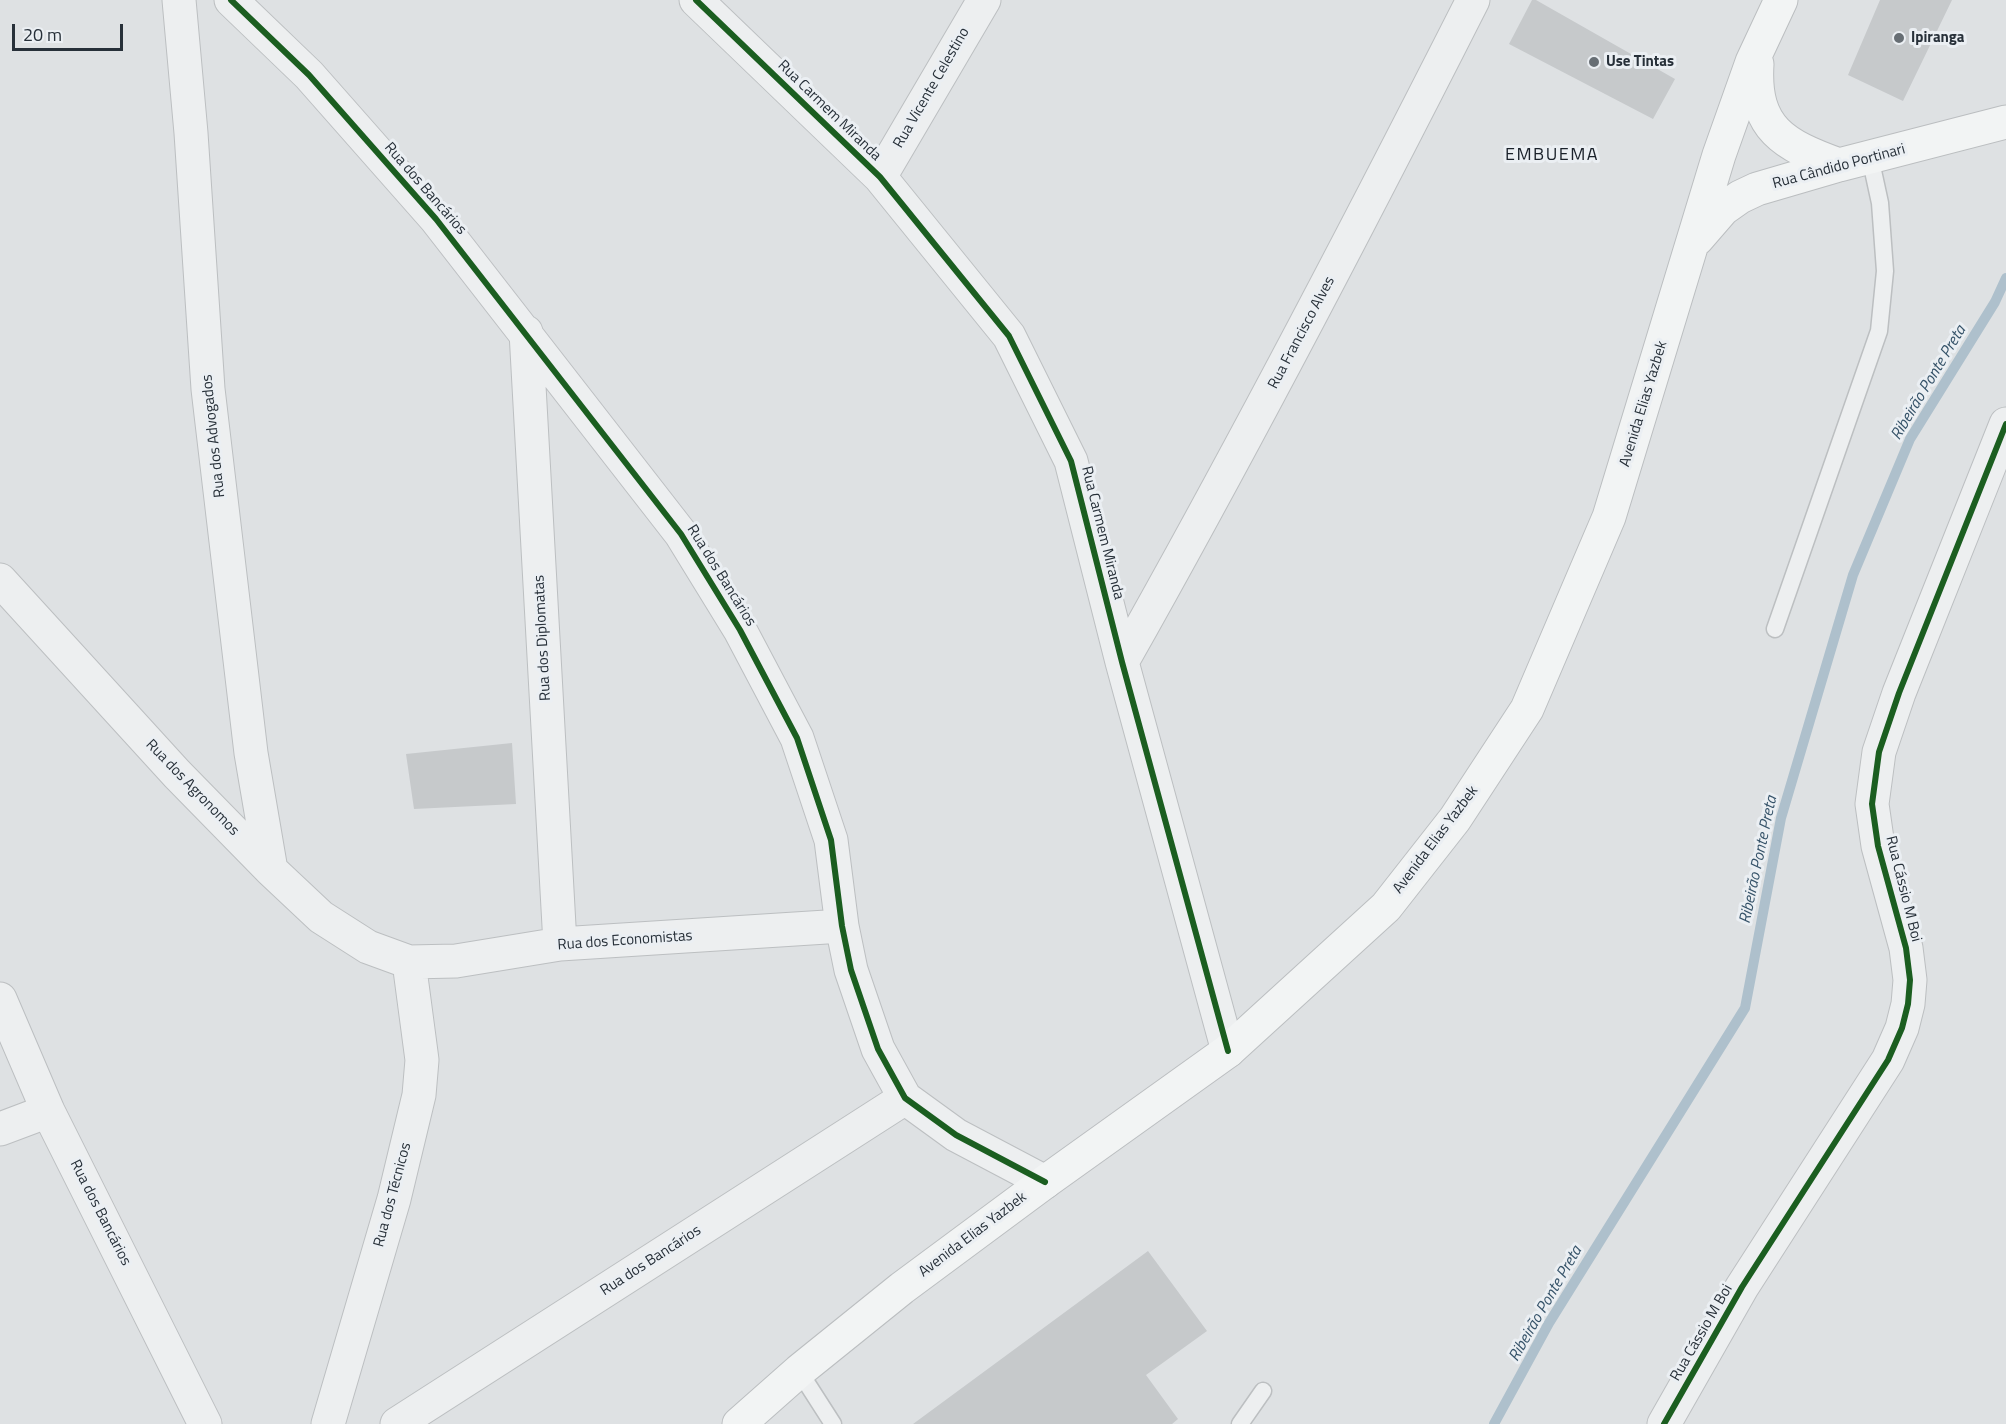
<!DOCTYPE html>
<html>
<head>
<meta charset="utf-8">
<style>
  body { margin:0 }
  #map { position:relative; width:2006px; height:1424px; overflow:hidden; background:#dee1e3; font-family:"Titillium Web",sans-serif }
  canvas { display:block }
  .scale { position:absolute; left:12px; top:24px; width:111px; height:27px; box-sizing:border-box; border:3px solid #273039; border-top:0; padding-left:8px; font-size:18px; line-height:21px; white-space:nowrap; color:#273039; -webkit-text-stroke:4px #ebeff3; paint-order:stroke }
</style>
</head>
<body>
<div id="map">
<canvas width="2006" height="1424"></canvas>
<div class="scale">20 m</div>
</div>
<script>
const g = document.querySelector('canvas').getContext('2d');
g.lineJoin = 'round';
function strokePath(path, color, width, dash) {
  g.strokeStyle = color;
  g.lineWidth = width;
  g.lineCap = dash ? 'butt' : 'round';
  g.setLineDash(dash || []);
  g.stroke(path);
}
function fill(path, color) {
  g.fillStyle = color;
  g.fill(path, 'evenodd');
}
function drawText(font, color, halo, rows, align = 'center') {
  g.font = font + ' "Titillium Web",sans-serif';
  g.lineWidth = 6;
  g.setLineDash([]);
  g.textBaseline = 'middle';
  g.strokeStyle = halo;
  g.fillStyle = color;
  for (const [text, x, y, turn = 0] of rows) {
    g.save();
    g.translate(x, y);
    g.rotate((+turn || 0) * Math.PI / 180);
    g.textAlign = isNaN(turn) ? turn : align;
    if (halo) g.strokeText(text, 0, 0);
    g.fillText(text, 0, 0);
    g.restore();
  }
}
strokePath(new Path2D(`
  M 1494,1424 L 1549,1323 L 1745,1008 L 1781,818 L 1853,575 L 1910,439 L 1995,302 L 2006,278`), '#aec0cc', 10);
fill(new Path2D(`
  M 1532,0 L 1536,0 L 1675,79 L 1653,119 L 1509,44 Z
  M 1880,0 L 1952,0 L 1903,101 L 1848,75 Z
  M 512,743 L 516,804 L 414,809 L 406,754 Z
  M 1148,1251 L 1207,1331 L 1146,1375 L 1178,1419 L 1172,1424 L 913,1424 Z`), '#c6c9cb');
const service = new Path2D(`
  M 1775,629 L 1879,331 L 1885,271 L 1880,203 L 1870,157
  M 799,1371 L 833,1424
  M 1240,1424 L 1263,1391`);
const minor = new Path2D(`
  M 179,0 L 191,133 L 208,389 L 251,753 L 271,870
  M 231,0 L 309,75 L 436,219 L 681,534 L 740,630 L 797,738 L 831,840 L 842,926 L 851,970 L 878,1049 L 905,1098 L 956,1135 L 1045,1182
  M 696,0 L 880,177 L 1009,336 L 1071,461 L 1122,662 L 1228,1051
  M 880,177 L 984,0
  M 526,332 L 560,944
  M 0,580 L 177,774 L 271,870 L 321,917 L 368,947 L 409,962 L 456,961 L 560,944 L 842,926
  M 1122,662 C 1245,444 1360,223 1473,0
  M 0,999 L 48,1111 L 205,1424
  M 0,1129 L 48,1111
  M 328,1424 L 394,1199 L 419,1095 L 422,1060 L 409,962
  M 397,1424 L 905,1098`);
const tertiary = new Path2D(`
  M 1664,1424 L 1742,1287 L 1888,1060 L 1902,1028 L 1908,1004 L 1910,980 L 1906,948 L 1878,846 L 1872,804 L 1879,752 L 1899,693 L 2006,424`);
const primary = new Path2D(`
  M 1757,64 C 1753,129 1784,145 1839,165
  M 1697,239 L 1723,209 L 1740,197 L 1757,189 L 1839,165 L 2006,122
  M 739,1424 L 799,1371 L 902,1288 L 1045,1182 L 1228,1051 L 1386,907 L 1455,819 L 1527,709 L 1609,517 L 1719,155 L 1752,62 L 1781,0`);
strokePath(service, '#bcbfc1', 19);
strokePath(minor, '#bcbfc1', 35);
strokePath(tertiary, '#bcbfc1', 35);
strokePath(primary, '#bbbec0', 35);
strokePath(service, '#edeff0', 16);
strokePath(minor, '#edeff0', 33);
strokePath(tertiary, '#edeff0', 33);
strokePath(primary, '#f2f4f4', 33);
strokePath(new Path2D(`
  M 231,0 L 309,75 L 436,219 L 681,534 L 740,630 L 797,738 L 831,840 L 842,926 L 851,970 L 878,1049 L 905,1098 L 956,1135 L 1045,1182
  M 696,0 L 880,177 L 1009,336 L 1071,461 L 1122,662 L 1228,1051
  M 1664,1424 L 1742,1287 L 1888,1060 L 1902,1028 L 1908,1004 L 1910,980 L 1906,948 L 1878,846 L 1872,804 L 1879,752 L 1899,693 L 2006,424`), '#1b5e20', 6);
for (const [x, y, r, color] of [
  [1899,38,6,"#676e74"],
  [1594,62,6,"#676e74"]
]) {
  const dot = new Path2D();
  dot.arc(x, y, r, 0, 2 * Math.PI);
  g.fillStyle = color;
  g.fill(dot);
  strokePath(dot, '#ebeff3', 2);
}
drawText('bold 15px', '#273039', '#ebeff3', [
  ["Ipiranga",1911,38],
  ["Use Tintas",1606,62]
], 'left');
drawText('15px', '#273039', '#ebeff3', [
  ["Rua Vicente Celestino",932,88,-60],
  ["Rua Carmem Miranda",829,111,44],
  ["Rua Cândido Portinari",1839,167,-15],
  ["Rua dos Bancários",425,189,49],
  ["Rua Francisco Alves",1302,333,-62],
  ["Avenida Elias Yazbek",1644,404,-73],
  ["Rua dos Advogados",214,436,-96],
  ["Rua Carmem Miranda",1102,533,76],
  ["Rua dos Bancários",721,576,58],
  ["Rua dos Diplomatas",543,638,-93],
  ["Rua dos Agronomos",192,788,46],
  ["Avenida Elias Yazbek",1436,840,-53],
  ["Rua Cássio M Boi",1903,889,76],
  ["Rua dos Economistas",625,941,-4],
  ["Rua dos Técnicos",393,1195,-75],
  ["Rua dos Bancários",100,1213,63],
  ["Avenida Elias Yazbek",973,1235,-37],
  ["Rua dos Bancários",651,1261,-33],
  ["Rua Cássio M Boi",1702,1333,-60]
]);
drawText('italic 16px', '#365369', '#ebeff3', [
  ["Ribeirão Ponte Preta",1929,383,-59],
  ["Ribeirão Ponte Preta",1759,860,-78],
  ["Ribeirão Ponte Preta",1546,1304,-60]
]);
g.letterSpacing = '1.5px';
drawText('18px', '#1a212a', '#ebeff3', [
  ["EMBUEMA",1552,156]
]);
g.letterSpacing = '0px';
</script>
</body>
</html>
